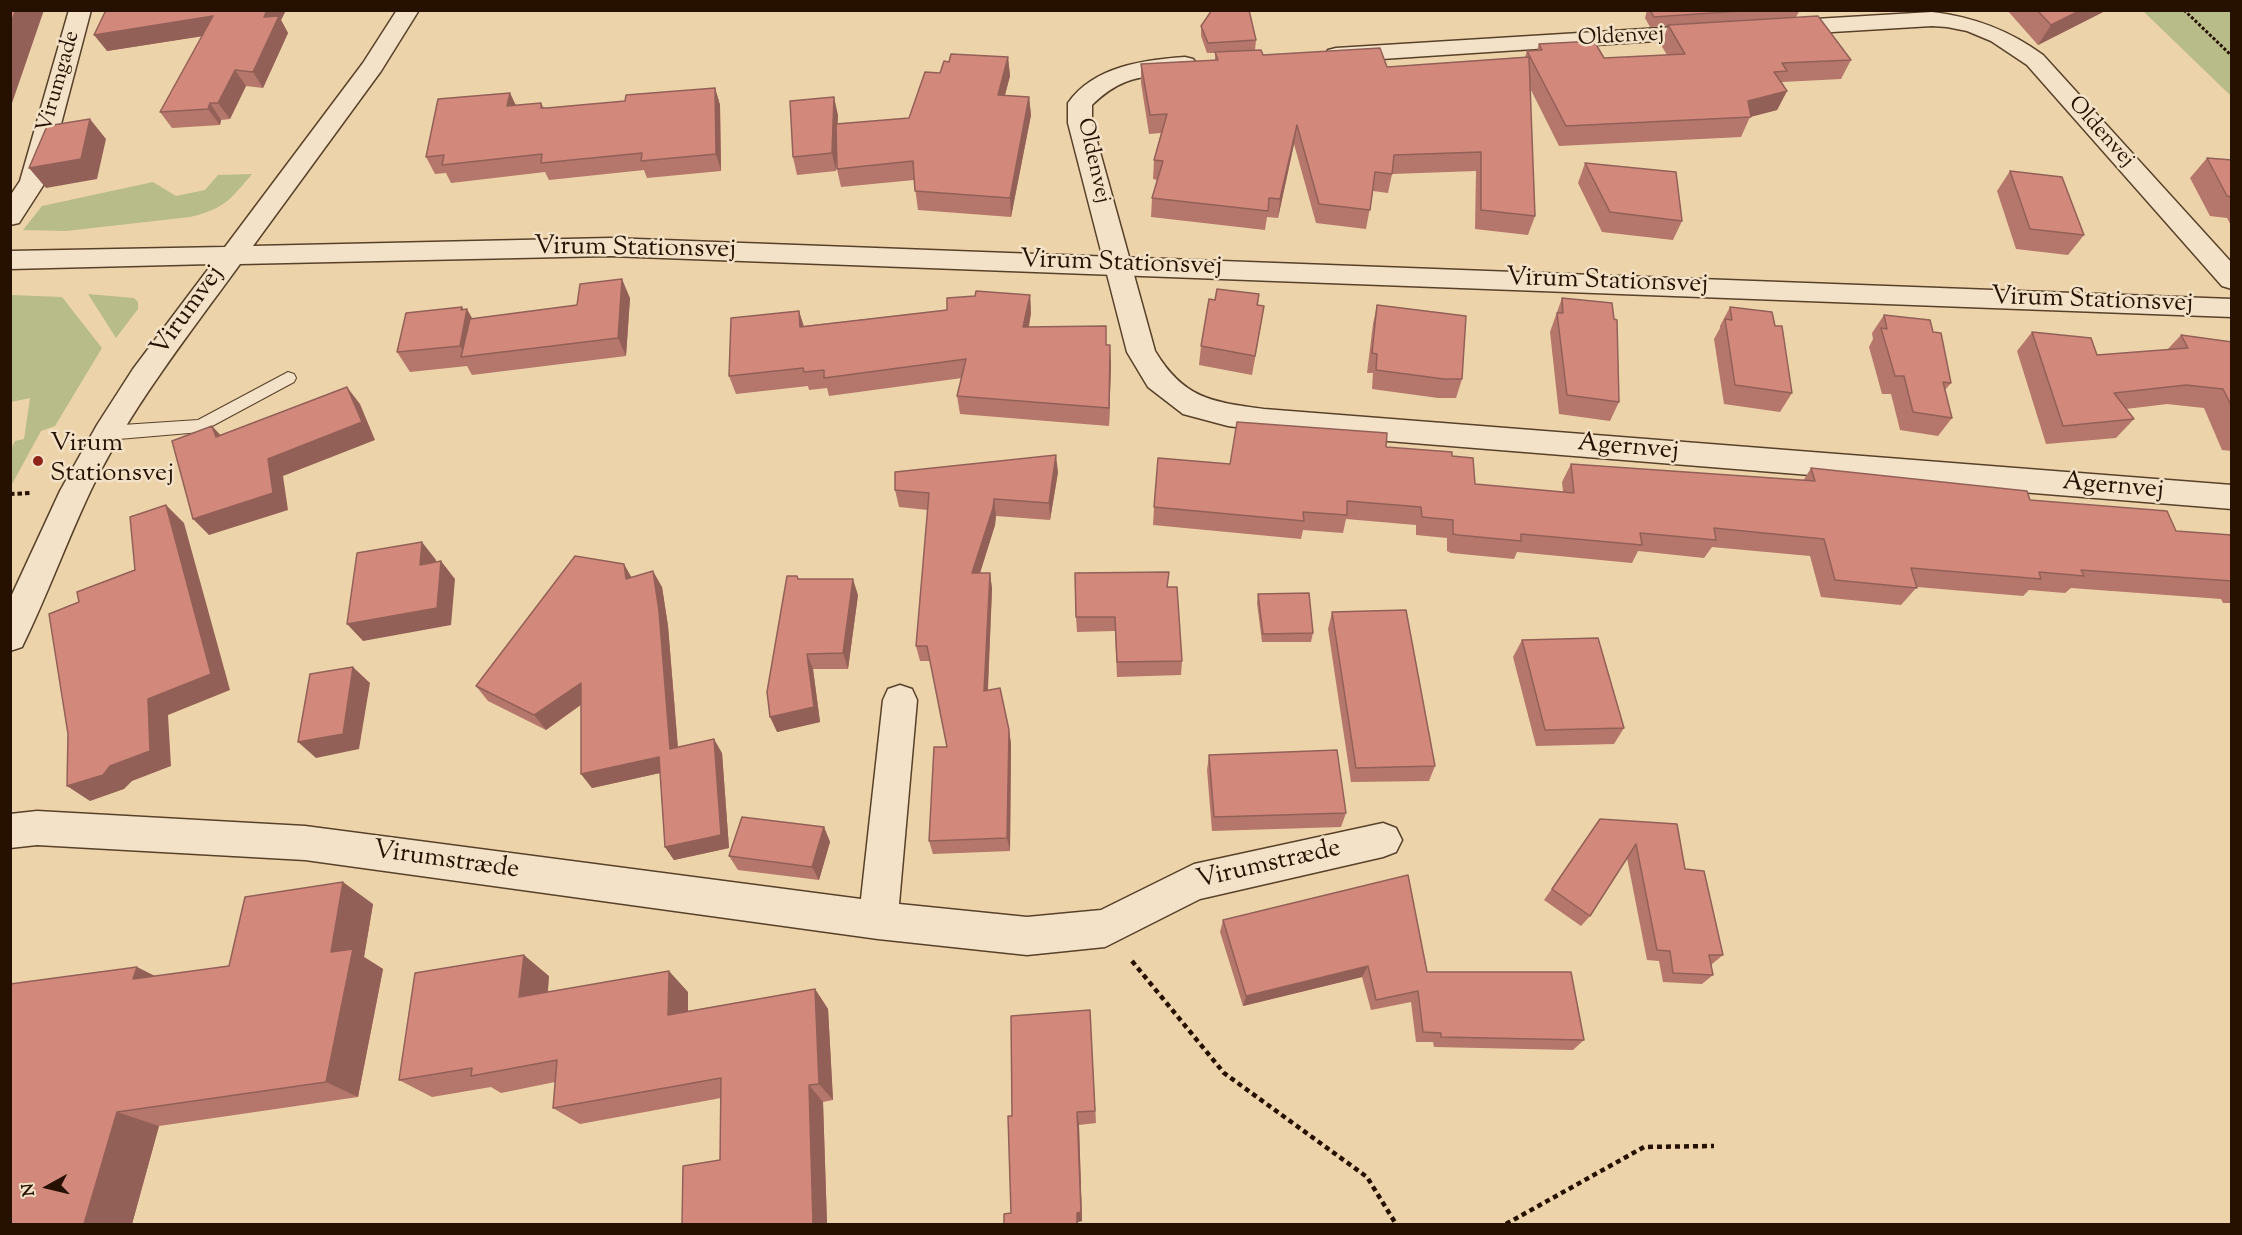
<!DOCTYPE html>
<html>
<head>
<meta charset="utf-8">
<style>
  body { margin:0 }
  #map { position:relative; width:2242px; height:1235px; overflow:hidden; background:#edd3a9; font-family:"Sorts Mill Goudy",serif }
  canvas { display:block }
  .frame { position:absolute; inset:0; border:12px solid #261000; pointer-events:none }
  .north { position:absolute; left:18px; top:1157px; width:60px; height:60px; -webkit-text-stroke:4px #f3e2c7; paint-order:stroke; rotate:262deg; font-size:16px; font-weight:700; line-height:24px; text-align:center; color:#261000 }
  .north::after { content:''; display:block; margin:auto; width:21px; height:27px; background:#261000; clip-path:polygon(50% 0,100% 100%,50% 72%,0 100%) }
</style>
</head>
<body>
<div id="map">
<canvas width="2242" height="1235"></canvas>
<div class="frame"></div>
<div class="north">N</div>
</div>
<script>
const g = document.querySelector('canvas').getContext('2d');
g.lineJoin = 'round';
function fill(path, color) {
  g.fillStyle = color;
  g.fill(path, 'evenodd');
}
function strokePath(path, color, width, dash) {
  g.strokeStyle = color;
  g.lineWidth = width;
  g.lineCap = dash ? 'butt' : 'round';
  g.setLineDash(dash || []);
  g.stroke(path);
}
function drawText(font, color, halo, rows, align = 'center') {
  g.font = font + ' "Sorts Mill Goudy",serif';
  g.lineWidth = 5;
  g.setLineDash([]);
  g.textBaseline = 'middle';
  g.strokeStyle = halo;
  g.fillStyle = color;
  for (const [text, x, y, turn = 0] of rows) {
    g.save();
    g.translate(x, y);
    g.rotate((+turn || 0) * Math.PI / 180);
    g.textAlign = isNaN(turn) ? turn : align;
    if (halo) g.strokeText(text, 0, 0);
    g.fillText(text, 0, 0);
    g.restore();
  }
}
fill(new Path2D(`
  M 2143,11 L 2231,11 L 2231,96 Z
  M 252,174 C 230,200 224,209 190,217 L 66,231 L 23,230 L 42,206 L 153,182 L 176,196 L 205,190 L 218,175 Z
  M 88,294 L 134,298 L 138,302 L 138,309 L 116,338 Z
  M 11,295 L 62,297 L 102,348 L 55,426 L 41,431 L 11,486 L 11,449 L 15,441 L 24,439 L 30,398 L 11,402 Z`), '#b8bc89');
const service = new Path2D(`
  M 288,372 L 294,374 L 296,378 L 294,382 L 201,432 L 107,440 L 101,438 L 98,433 L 101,428 L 107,426 L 198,420 Z`);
const minor = new Path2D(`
  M 69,10 L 91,10 L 46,181 L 19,223 L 10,225 L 10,196 L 20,181 Z
  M 1932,12 C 1974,17 2009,30 2043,55 L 2232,263 L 2232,289 L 2222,286 L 2027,65 L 1991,41 L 1967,31 L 1947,27 L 1932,26 L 1782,35 L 1774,33 L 1771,28 L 1774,23 L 1782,21 Z
  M 1709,25 L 1717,27 L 1720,32 L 1717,37 L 1336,62 L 1328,60 L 1325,55 L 1328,50 L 1336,48 Z
  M 1185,57 L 1193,59 L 1197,64 L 1193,69 C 1150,80 1129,69 1092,105 L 1092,123 L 1155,351 C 1184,399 1212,402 1264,409 L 2232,485 L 2232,509 L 1264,431 L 1228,426 L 1183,414 L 1148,387 L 1127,352 L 1068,123 L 1068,103 C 1094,66 1144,60 1185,57 Z
  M 900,685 L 912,689 L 917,700 L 899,904 L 1027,917 L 1101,910 L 1194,864 L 1383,823 L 1396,828 L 1402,840 L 1396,852 L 1383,857 L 1200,899 L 1105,947 L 1027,955 L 878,939 L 305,860 L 37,845 L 10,848 L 10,814 L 37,811 L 305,826 L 861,899 L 883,700 L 888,689 Z`);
const tertiary = new Path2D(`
  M 397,10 L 419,10 L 381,71 L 253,246 L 610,238 L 2232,299 L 2232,317 L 610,256 L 240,264 C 187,337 129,410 90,492 C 66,543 47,596 22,647 L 10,651 L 10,599 L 60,491 L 97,425 L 133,369 L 212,264 L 10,269 L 10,251 L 225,247 L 363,63 Z`);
strokePath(service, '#58412a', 2);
strokePath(minor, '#58412a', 3);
strokePath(tertiary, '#58412a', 3);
strokePath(new Path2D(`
  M 2184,10 L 2232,56`), '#261000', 3, [3, 2]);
strokePath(new Path2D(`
  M 10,494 L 31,493`), '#261000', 4, [4.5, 3]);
strokePath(new Path2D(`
  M 1132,961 L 1224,1073 L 1367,1177 L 1396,1224
  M 1506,1224 L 1644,1147 L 1714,1146`), '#261000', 4.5, [5, 4]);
fill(service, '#f3e2c7');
fill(minor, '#f3e2c7');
fill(tertiary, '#f3e2c7');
fill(new Path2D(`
  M 106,10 L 286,10 L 281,20 L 288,33 L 263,88 L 246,86 L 230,119 L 221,120 L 220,125 L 172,128 L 160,112 L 202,36 L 107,51 Z
  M 1647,10 L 1800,10 L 1796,17 L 1851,60 L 1841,79 L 1782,82 L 1787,91 L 1777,110 L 1750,117 L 1741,137 L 1559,146 L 1530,88 L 1535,216 L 1528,235 L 1475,229 L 1476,171 L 1392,174 L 1388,193 L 1373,191 L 1366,229 L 1316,223 L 1294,144 L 1278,218 L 1267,217 L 1265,230 L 1151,217 L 1152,198 L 1157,180 L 1153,179 L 1154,160 L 1161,133 L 1149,134 L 1141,83 L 1141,64 L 1215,60 L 1215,53 L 1207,53 L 1201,36 L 1201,26 L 1256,40 L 1255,50 L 1263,55 L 1387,67 L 1525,57 L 1527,51 L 1537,50 L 1539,44 L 1604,58 L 1667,55 L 1661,45 L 1668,26 L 1650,27 L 1645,18 Z
  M 2007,10 L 2107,10 L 2038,45 Z
  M 1008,57 L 1010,76 L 1005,95 L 1029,97 L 1031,115 L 1011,217 L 918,210 L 914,180 L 841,187 L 837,169 L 837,141 L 836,171 L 797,175 L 793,157 L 838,115 L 837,124 L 909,118 L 949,62 Z
  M 715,88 L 720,105 L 721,171 L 647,178 L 644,170 L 549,180 L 545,172 L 451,183 L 446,173 L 435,174 L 426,157 L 510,93 L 516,106 L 541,103 L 544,108 L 625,101 Z
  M 2207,158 L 2232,160 L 2232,227 L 2227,218 L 2210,216 L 2190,178 Z
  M 1585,163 L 1682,221 L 1673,240 L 1602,232 L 1578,183 Z
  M 2010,171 L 2084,235 L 2068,255 L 2016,249 L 1997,191 Z
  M 1259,294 L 1258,305 L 1261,325 L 1252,375 L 1199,365 L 1201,346 L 1215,300 Z
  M 1030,295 L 1031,313 L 1029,327 L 1106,345 L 1111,363 L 1109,426 L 960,414 L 957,396 L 962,378 L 829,396 L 827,388 L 809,390 L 808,386 L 736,394 L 729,376 L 799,311 L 804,326 L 947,310 Z
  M 630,298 L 626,356 L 472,375 L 467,366 L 410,372 L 397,352 L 463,310 L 473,319 Z
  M 1562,298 L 1619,402 L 1610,421 L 1559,414 L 1550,332 Z
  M 1377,305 L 1462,379 L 1456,398 L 1438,398 L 1372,389 L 1373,373 L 1367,373 L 1373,324 Z
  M 1730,307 L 1775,326 L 1792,393 L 1780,412 L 1724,404 L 1714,339 L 1720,328 L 1720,326 Z
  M 1884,315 L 1933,332 L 1951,383 L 1945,390 L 1952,418 L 1938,436 L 1900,430 L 1891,394 L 1882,394 L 1869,347 L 1873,339 L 1872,333 Z
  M 2032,332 L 2097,355 L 2167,350 L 2181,335 L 2232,342 L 2232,451 L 2222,450 L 2204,408 L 2167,404 L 2126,409 L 2134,419 L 2116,438 L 2046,444 L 2017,351 Z
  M 1386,447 L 1452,456 L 1475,484 L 1563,492 L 1562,482 L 1571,464 L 1803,481 L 1811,468 L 2030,500 L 2176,531 L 2232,535 L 2232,603 L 2223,603 L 2221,599 L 2071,588 L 2065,593 L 2029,590 L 2023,596 L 1917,587 L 1901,605 L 1821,597 L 1810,556 L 1712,547 L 1704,558 L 1638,551 L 1632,563 L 1517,552 L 1514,559 L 1451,553 L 1447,551 L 1447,538 L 1416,535 L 1416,525 L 1346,519 L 1343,533 L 1303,530 L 1301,539 L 1153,525 L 1154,507 L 1230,464 Z
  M 1058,472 L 1050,520 L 996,516 L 995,525 L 980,573 L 990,573 L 992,589 L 988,690 L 1009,730 L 1011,744 L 1010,851 L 933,854 L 929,841 L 947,747 L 930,661 L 920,661 L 916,646 L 928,510 L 899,507 L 895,490 Z
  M 797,576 L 798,579 L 858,595 L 848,669 L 813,669 L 820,722 L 777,732 Z
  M 632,577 L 662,587 L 668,626 L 678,747 L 722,753 L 729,848 L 674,860 L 665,847 L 660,773 L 592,788 L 581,774 L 581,705 L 546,730 L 488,701 L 476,686 Z
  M 1168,587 L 1182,661 L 1181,675 L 1117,677 L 1115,631 L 1077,632 L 1076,617 Z
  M 1258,594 L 1313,633 L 1311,642 L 1262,642 L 1257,603 Z
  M 1332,612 L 1435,766 L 1429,781 L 1351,782 L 1328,629 Z
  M 1522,640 L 1624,728 L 1614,744 L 1536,746 L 1513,657 Z
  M 1209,755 L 1346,813 L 1341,827 L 1212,831 L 1207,770 Z
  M 1600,819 L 1685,869 L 1723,955 L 1711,965 L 1713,975 L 1702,984 L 1663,982 L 1659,961 L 1647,960 L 1627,858 L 1590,916 L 1581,926 L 1544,900 Z
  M 824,827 L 830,842 L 819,880 L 738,870 L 729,856 Z
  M 373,904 L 364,957 L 383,969 L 358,1097 L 159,1126 L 132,1224 L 10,1224 L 229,966 Z
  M 1223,920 L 1427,972 L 1584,1040 L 1573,1050 L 1434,1047 L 1433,1042 L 1416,1042 L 1411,1002 L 1371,1010 L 1362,977 L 1243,1006 L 1220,932 Z
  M 549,976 L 548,992 L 688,992 L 688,1011 L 815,989 L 828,1009 L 833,1100 L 823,1102 L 827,1224 L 682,1224 L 720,1160 L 721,1098 L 580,1124 L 553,1108 L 555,1082 L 501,1093 L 491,1087 L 432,1097 L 399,1080 Z
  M 1090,1010 L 1096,1123 L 1079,1125 L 1082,1221 L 1078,1222 L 1011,1213 Z`), '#b5766b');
fill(new Path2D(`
  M 16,10 L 44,10 L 10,109 L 10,25 Z
  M 267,10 L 286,10 L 281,20 L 288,33 L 263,88 L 253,72 L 264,17 Z
  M 2081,10 L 2107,10 L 2038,45 L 2051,25 Z
  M 213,16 L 223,33 L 107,51 L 94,35 Z
  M 1008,57 L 1010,76 L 1000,113 L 998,95 Z
  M 235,70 L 246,86 L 230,119 L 218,103 Z
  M 715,88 L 720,105 L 721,171 L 716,154 Z
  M 1787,91 L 1777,110 L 1750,117 L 1748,101 Z
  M 510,93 L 518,110 L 507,106 Z
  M 834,97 L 838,115 L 836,171 L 832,153 Z
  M 1029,97 L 1031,115 L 1011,217 L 1010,198 Z
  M 210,103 L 221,120 L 220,125 L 208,109 Z
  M 90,119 L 106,139 L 97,179 L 46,188 L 29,168 Z
  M 1297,125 L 1294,144 L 1278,218 L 1280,199 Z
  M 622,279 L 630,298 L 626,356 L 618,338 Z
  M 1030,295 L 1031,313 L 1025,345 L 1023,327 Z
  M 462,307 L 466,315 L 467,309 L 478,329 L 466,356 L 460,346 Z
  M 799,311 L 804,329 L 800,327 Z
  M 1110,345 L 1111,363 L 1109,426 L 1109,408 Z
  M 347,387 L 360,404 L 375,440 L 283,476 L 288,510 L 209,535 L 193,519 L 268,459 Z
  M 212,426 L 228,443 L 216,437 Z
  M 1056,455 L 1058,472 L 1050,520 L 1049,503 Z
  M 994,499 L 996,516 L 995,525 L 975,589 L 972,573 Z
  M 166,505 L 184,523 L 230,690 L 168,715 L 171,766 L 132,781 L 124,789 L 90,801 L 67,786 L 148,699 Z
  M 422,542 L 436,560 L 434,583 L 420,565 Z
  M 441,561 L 455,579 L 451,625 L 363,641 L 347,624 Z
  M 624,564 L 633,580 L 626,579 Z
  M 653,571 L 662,587 L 668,626 L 679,763 L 670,749 Z
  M 990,573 L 992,589 L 987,706 L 984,691 Z
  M 853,579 L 858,595 L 848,669 L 843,653 Z
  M 807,654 L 813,669 L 820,722 L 777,732 L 770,717 Z
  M 353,667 L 370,683 L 359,749 L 316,758 L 298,742 Z
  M 581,683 L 591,697 L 546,730 L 534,715 Z
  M 1009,730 L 1011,744 L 1010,851 L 1007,838 Z
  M 714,739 L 722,753 L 729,848 L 674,860 L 665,847 Z
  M 659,757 L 669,771 L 592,788 L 581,774 Z
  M 824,827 L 830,842 L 819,880 L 812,867 Z
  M 343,882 L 373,904 L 364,957 L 383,969 L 358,1097 L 326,1082 L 331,952 Z
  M 524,955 L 549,976 L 545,1017 L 519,997 Z
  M 1368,966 L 1362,977 L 1243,1006 L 1246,996 Z
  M 137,967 L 175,986 L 133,979 Z
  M 669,971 L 688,992 L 688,1034 L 668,1015 Z
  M 815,989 L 828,1009 L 833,1100 L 819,1084 Z
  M 809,1085 L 823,1102 L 827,1224 L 813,1224 Z
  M 117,1112 L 159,1126 L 132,1224 L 84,1224 Z
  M 1077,1112 L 1079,1125 L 1082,1221 L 1078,1222 L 1078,1224 L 1077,1224 Z`), '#936057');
const building = new Path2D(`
  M 10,10 L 16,10 L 10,25 Z
  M 106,10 L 267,10 L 264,17 L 279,16 L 253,72 L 235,70 L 218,103 L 210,103 L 208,109 L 160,112 L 213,16 L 94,35 Z
  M 1212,10 L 1249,10 L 1256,40 L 1208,43 L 1201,26 Z
  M 1650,10 L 1755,10 L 1654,17 Z
  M 2037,10 L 2081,10 L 2051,25 Z
  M 1818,16 L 1851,60 L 1782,63 L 1787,71 L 1774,72 L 1787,91 L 1748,101 L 1751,117 L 1566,126 L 1527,51 L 1542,50 L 1539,44 L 1594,41 L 1604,58 L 1685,54 L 1668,25 Z
  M 1380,48 L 1387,67 L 1529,57 L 1535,216 L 1481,210 L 1481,152 L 1394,155 L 1392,174 L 1375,172 L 1370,210 L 1319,204 L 1297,125 L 1280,199 L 1269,198 L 1268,211 L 1152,198 L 1163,161 L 1154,160 L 1167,114 L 1150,115 L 1141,64 L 1218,60 L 1215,52 L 1261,50 L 1263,55 Z
  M 951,54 L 1008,57 L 998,95 L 1029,97 L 1010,198 L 915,191 L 913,161 L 837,169 L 836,124 L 909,118 L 925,72 L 940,73 L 944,61 L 949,62 Z
  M 715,88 L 716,154 L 641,161 L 642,153 L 541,163 L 542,154 L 442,165 L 444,155 L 426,157 L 438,99 L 510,93 L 507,106 L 541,103 L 541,108 L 547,108 L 625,101 L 626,95 Z
  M 834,97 L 832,153 L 793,157 L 790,101 Z
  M 90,119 L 81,159 L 29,168 L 47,126 Z
  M 2207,158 L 2232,160 L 2232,197 L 2227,196 Z
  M 1585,163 L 1676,172 L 1682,221 L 1610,212 Z
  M 2010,171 L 2062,177 L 2084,235 L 2030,229 Z
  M 622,279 L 618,338 L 461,357 L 470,319 L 577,305 L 580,284 Z
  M 1217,289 L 1259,294 L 1257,305 L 1264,306 L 1255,356 L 1201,346 L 1209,299 L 1215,300 Z
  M 976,291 L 1030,295 L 1023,327 L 1106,326 L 1106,345 L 1110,345 L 1109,408 L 957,396 L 966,359 L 824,378 L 824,370 L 804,372 L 803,368 L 729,376 L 731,318 L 799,311 L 800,327 L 947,310 L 947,298 L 975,296 Z
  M 1562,298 L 1612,303 L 1614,319 L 1617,320 L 1619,402 L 1567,395 L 1557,313 L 1563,313 Z
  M 1377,305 L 1466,316 L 1462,379 L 1444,379 L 1376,370 L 1377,354 L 1372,353 Z
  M 462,307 L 461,310 L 467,309 L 460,346 L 397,352 L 406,313 Z
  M 1730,307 L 1772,312 L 1775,326 L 1782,326 L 1792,393 L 1735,385 L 1725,319 L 1732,320 Z
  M 1884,315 L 1930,320 L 1933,332 L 1941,333 L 1951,383 L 1943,382 L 1952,418 L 1913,412 L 1904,376 L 1895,376 L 1881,328 L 1887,329 Z
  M 2032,332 L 2091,338 L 2097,355 L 2188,348 L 2181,335 L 2232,342 L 2232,407 L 2223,389 L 2186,385 L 2114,393 L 2134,419 L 2063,426 Z
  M 347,387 L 362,422 L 268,459 L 273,493 L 193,519 L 172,441 L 212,426 L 216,437 Z
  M 1237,422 L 1387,433 L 1386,447 L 1452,452 L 1452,456 L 1473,458 L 1475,484 L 1574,493 L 1571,464 L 1815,481 L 1811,468 L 2027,491 L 2030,500 L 2167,511 L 2176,531 L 2232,535 L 2232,581 L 2081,570 L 2084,576 L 2039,572 L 2041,579 L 1911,568 L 1917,588 L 1835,580 L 1824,539 L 1714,528 L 1716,540 L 1640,533 L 1642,545 L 1521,534 L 1521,541 L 1458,535 L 1453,534 L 1453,520 L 1422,517 L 1421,507 L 1347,501 L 1347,515 L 1303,512 L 1304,521 L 1154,507 L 1158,458 L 1230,464 Z
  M 1056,455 L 1049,503 L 994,499 L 993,508 L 972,573 L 990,573 L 984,691 L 1000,688 L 1009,730 L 1007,838 L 929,841 L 934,747 L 947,747 L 927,646 L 916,646 L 929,493 L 895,490 L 895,472 Z
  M 166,505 L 211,674 L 148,699 L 150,751 L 110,766 L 103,775 L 67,786 L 68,734 L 49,614 L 79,602 L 77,592 L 135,570 L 130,517 Z
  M 422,542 L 420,565 L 441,561 L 437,608 L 347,624 L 357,553 Z
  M 575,556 L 624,564 L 626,579 L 653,571 L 659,611 L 670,749 L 714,739 L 721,835 L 665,847 L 659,757 L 581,774 L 581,683 L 534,715 L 476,686 Z
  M 1169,572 L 1167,587 L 1177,587 L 1182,661 L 1117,662 L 1115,617 L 1076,617 L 1075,573 Z
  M 787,576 L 797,576 L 798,579 L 853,579 L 843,653 L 807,654 L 814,707 L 770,717 L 767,692 Z
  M 1309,593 L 1313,633 L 1263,634 L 1258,594 Z
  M 1406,610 L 1435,766 L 1356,768 L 1332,612 Z
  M 1598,638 L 1624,728 L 1545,730 L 1522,640 Z
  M 353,667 L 343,734 L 298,742 L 310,674 Z
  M 1337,750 L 1346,813 L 1214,817 L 1209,755 Z
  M 742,817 L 824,827 L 812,867 L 729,856 Z
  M 1600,819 L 1677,824 L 1685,869 L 1704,871 L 1723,955 L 1709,955 L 1713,975 L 1673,973 L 1670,951 L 1657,950 L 1636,844 L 1590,916 L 1552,889 Z
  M 1408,875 L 1427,972 L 1571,972 L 1584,1040 L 1441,1037 L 1441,1033 L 1423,1032 L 1418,991 L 1376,1000 L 1368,966 L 1246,996 L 1223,920 Z
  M 343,882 L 331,952 L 353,949 L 326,1082 L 117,1112 L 84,1224 L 10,1224 L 10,984 L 137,967 L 133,979 L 229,966 L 245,897 Z
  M 524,955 L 519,997 L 669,971 L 668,1015 L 815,989 L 819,1084 L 809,1085 L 813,1224 L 682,1224 L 683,1166 L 720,1160 L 721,1078 L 553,1108 L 557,1060 L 471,1076 L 472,1068 L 399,1080 L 415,973 Z
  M 1090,1010 L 1095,1111 L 1077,1112 L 1081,1212 L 1077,1213 L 1077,1224 L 1004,1224 L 1004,1214 L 1011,1213 L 1008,1116 L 1012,1116 L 1011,1016 Z`);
fill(building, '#d2897c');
strokePath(building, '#936057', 1.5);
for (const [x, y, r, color] of [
  [38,461,6,"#8f2418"]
]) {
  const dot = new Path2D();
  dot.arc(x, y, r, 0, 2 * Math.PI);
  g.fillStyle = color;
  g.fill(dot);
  strokePath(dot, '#f3e2c7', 2);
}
drawText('22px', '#261000', '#f3e2c7', [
  ["Oldenvej",1621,38,-3],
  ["Virumgade",60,82,-74],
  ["Oldenvej",2100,133,48],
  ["Oldenvej",1092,161,77]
]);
drawText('26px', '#261000', '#f3e2c7', [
  ["Virum Stationsvej",635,250,1],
  ["Virum Stationsvej",1121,265,2],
  ["Virum Stationsvej",1607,283,2],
  ["Virum Stationsvej",2092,302,2],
  ["Virumvej",189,312,-54],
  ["Agernvej",1628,449,5],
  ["Agernvej",2113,488,5],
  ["Virumstræde",446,862,8],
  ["Virumstræde",1269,866,-13]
]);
drawText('26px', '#261000', '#f3e2c7', [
  ["Virum",50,446],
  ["Stationsvej",50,476]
], 'left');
</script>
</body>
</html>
